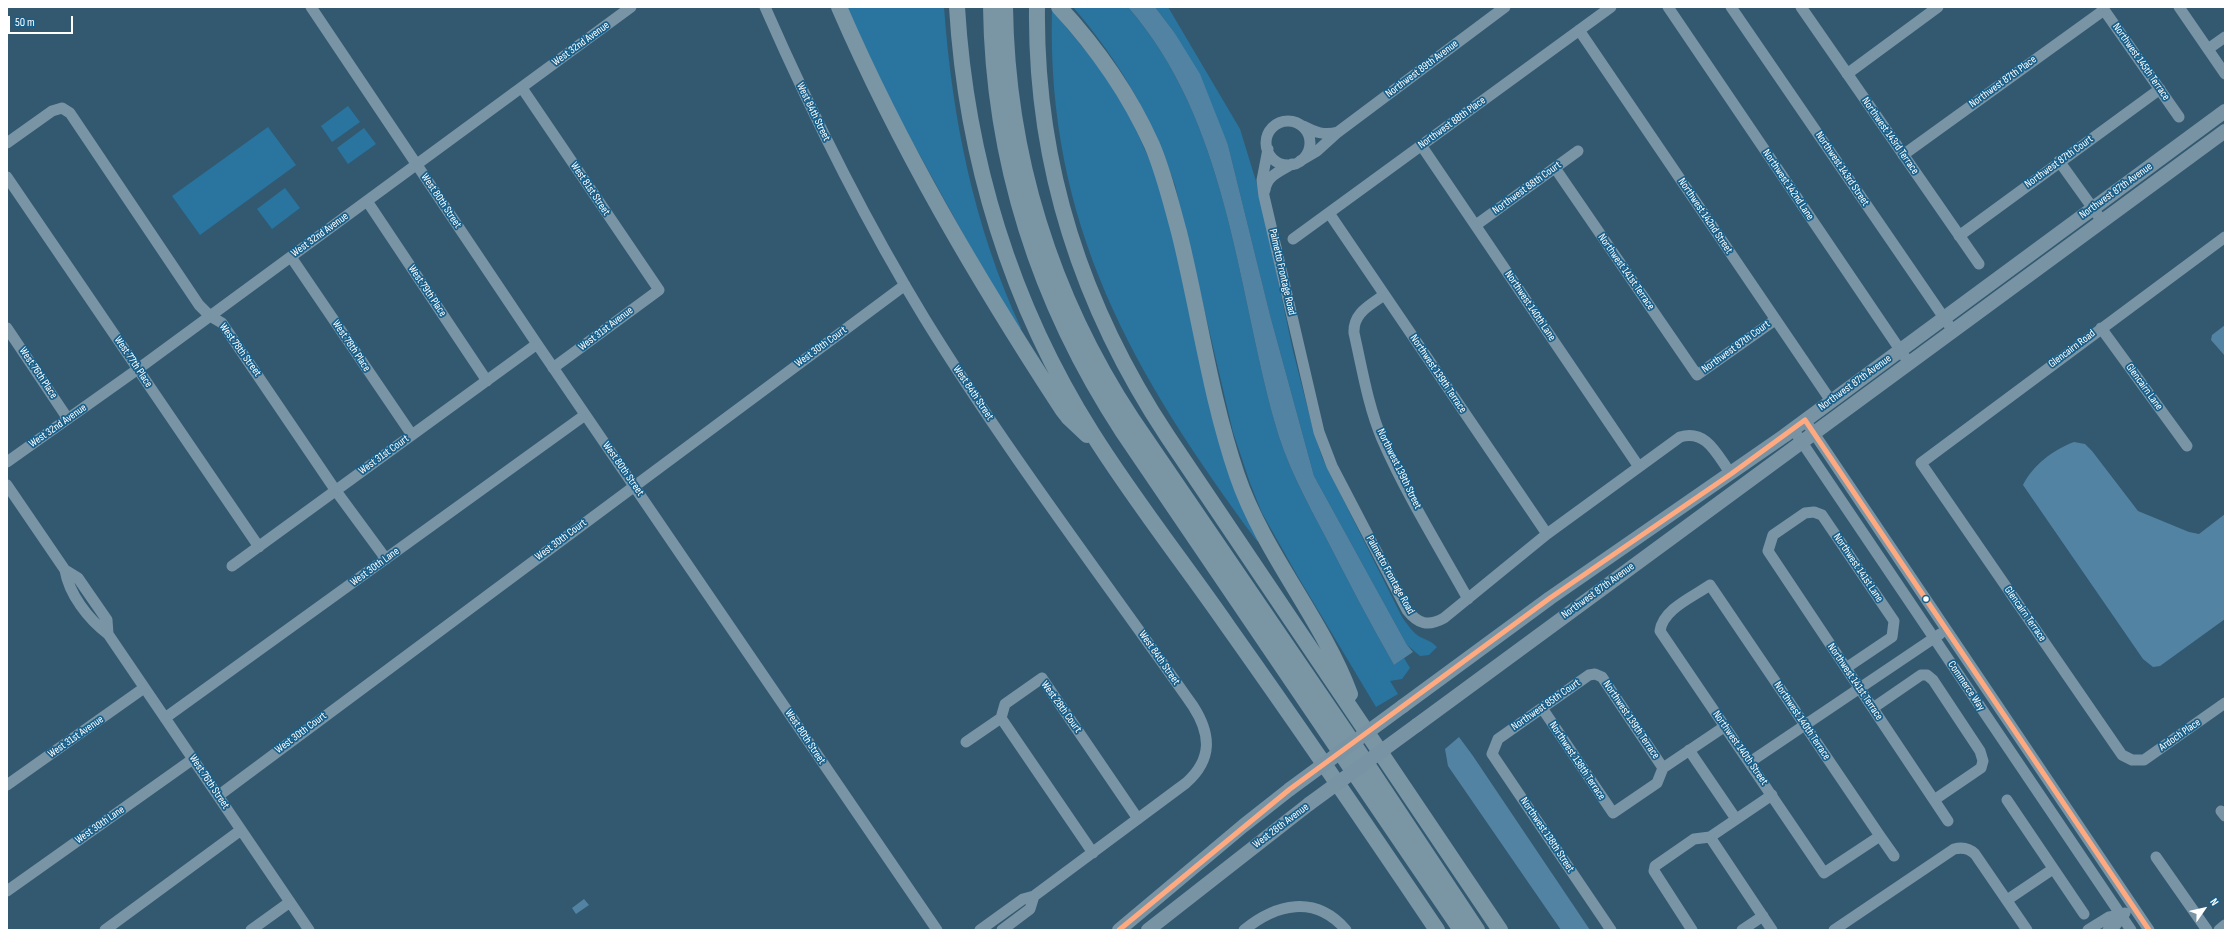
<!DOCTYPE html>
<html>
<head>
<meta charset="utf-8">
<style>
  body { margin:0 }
  #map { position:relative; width:2232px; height:937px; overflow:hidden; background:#325970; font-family:"Sofia Sans Condensed",sans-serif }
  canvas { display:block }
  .frame { position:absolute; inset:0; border:8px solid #fff; pointer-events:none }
  .north { position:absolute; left:2184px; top:889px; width:40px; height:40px; -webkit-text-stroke:3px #185f8a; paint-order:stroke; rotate:56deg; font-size:11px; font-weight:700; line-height:16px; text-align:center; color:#fff }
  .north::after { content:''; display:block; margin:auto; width:14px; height:18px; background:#fff; clip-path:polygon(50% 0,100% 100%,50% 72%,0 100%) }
  .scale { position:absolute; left:8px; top:16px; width:65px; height:18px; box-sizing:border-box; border:2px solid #fff; border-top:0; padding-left:5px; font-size:12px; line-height:14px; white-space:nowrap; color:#fff; -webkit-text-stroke:3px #185f8a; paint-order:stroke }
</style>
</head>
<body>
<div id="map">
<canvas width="2232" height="937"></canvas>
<div class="frame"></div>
<div class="north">N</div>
<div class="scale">50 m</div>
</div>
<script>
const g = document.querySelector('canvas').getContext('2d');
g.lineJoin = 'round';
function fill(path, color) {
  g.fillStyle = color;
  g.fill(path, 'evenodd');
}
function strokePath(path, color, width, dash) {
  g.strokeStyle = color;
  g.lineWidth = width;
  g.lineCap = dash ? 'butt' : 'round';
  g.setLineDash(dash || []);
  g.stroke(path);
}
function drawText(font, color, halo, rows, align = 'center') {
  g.font = font + ' "Sofia Sans Condensed",sans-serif';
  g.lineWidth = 3.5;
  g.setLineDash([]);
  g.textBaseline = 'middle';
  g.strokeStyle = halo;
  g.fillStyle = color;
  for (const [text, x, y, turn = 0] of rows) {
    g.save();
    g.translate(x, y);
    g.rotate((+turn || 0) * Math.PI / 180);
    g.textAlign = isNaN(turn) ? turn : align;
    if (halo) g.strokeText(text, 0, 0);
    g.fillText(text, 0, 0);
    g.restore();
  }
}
fill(new Path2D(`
  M 845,7 L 944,7 C 952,118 974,227 1021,328 L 1017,331 L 897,114 Z
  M 1073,7 L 1128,7 C 1227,121 1236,281 1274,420 C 1285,462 1306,500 1326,538 C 1348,581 1370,623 1394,665 L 1404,658 L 1410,668 L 1402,679 L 1390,681 L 1398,694 L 1376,707 L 1297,575 L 1262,513 L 1250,483 L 1233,432 L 1175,185 C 1151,116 1120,62 1073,7 Z
  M 1155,7 L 1168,7 L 1240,129 L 1259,191 L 1293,351 L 1313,429 L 1322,457 L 1402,617 C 1407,624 1413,633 1420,637 C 1427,640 1431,641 1437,647 L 1429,655 L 1420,656 L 1407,645 L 1314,476 L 1270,315 L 1228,145 L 1174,32 Z
  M 1052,10 L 1100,68 L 1131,119 L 1155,172 L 1260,540 L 1257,541 C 1134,375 1046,225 1052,10 Z
  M 348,106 L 360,122 L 332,142 L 321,126 Z
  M 268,127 L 296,165 L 200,235 L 172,196 Z
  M 364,128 L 376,144 L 348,164 L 337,148 Z
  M 285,188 L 300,208 L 272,229 L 257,209 Z`), '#2975a0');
fill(new Path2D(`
  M 1128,7 L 1155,7 L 1174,32 L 1200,74 L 1228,145 L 1270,315 L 1314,476 L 1407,645 L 1413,652 L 1394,665 C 1370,623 1348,581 1326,538 C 1306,500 1285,462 1274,420 C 1236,281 1227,121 1128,7 Z
  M 2225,325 L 2225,356 L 2211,340 L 2212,335 Z
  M 2074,442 L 2085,444 L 2092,451 L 2138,511 L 2189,532 L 2199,534 L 2225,514 L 2225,619 L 2160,666 L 2153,667 L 2143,659 L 2023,485 C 2033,465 2053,450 2074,442 Z
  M 1459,737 L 1473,756 L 1590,930 L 1561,930 L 1448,766 L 1445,749 Z
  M 584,899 L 589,905 L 576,914 L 572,908 Z`), '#5383a2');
strokePath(new Path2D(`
  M 311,7 L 537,344 L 937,930
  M 765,7 C 812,114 864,219 925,319 C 1007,452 1103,578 1193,706 C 1211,734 1213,759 1186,783 L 1034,896 L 1023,899 L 980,930
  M 1668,7 L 1909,363
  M 1731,7 L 1953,331
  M 1801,7 L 1979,264
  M 2102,7 L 2179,117
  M 2179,7 L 2225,74
  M 1579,30 L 1831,401
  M 2208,49 L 2225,37
  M 1847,74 L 1938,7
  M 522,88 L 659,290 L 553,368
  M1266 143a22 22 0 1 1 44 0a22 22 0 1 1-44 0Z
  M 1303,126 C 1315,132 1324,136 1338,132
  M 7,143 L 52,111 L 62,108 L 70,113 L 199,305 L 210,316 L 222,323 L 336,491 L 386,559
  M 1421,145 L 1639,467
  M 1268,149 L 1262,180 L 1264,196 L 1319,432 L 1332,466 L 1407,610 C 1418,624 1428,627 1444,618 L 1547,534 L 1680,437 C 1707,429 1717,455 1731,474
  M 1903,155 L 2104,10
  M 1300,161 L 1317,151 L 1338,132 L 1505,7
  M 2059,161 L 2102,221
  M 1555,168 L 1697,375 L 1775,320
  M 7,177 L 259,547
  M 1265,190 C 1267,175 1281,171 1292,164
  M 367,201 L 487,381
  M 1329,213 L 1547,534
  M 1476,225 L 1578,151
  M 1959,236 L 2160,89
  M 2225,237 L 1921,463 L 2122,755 L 2132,760 L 2144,760 L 2225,703
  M 1293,239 L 1611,7
  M 291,257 L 412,435
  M 1384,295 C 1369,306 1353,313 1354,333 C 1362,368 1368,406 1382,439 C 1406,494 1439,547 1468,599
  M 7,328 L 68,419
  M 2101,328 L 2187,446
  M 1805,420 L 2149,930
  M 1793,429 L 2131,930
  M 7,462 L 138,369 L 631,7
  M 7,485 L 65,570 L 78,578 L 107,620 L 108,634
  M 232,566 L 537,344
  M 65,570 C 69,594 88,619 108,634 L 309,930
  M 1846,668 L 1892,637 L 1894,621 L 1822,515 L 1814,512 L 1805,513 L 1773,535 L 1768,551 L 1948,821
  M 1542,708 L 1613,813 L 1657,783 L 1663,768 L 1724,727
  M 1873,708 L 1921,675 L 1927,675 L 1933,680 L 1980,751 L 1983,761 L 1981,768 L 1934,800
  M 165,718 L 585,415
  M 966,742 L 1001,718
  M 1689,750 L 1736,819
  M 1750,762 L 1940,634
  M 7,785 L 144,688
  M 218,796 L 905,285
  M 2007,800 L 2084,914
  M 2221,811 L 2225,816
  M 1880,836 L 1824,873 L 1660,631 C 1663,609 1693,597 1710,585 L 1880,836 L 1894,856
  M 1710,837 L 1772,930
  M 1093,853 L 1001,718 L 1005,704 L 1042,678 L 1138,819
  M 2156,857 L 2207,930
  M 7,891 L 193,759
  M 2007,900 L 2053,869
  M 105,930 L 241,830
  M 251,930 L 290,902
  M 1002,930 L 1030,909 L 1034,896
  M 1244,930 C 1276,904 1315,894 1346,930
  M 1611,930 L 1492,754 L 1498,739 L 1589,675 L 1595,674 L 1602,677 L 1663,768
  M 1692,930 L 1654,871 L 1655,866 L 1694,839 L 1710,837 L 1772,795
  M 1742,930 L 1763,916
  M 1834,930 L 1954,849 C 1962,847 1969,848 1975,854 L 2027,930
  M 2088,930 L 2109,917 L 2121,915
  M 2108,930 L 2115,926 L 2125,913
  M 2219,930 L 2225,925`), '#7994a5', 11);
strokePath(new Path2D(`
  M 1403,706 L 1550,598 L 1784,436 L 2225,111
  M 1417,725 L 2225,131
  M 1119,930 L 1243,826 L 1290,789
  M 1148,930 L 1309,804`), '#7893a3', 14);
strokePath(new Path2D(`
  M 839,7 C 900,148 978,280 1062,409 L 1069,418 L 1087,435
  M 957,7 C 966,158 1011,305 1092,433 C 1134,500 1184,563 1229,628 C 1300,728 1369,829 1437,930
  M 991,7 C 993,160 1039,304 1123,432 L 1461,930
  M 1005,7 C 1007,155 1051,296 1132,419 L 1345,731 L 1477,930
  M 1037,7 C 1035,164 1082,307 1168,437 L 1500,930
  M 1059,7 C 1097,48 1129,94 1152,145 C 1164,173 1171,203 1179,232 C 1199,312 1210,396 1237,475 C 1264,554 1321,617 1350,694`), '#7a95a4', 16);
strokePath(new Path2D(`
  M 1290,789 L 1403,706
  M 1309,804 L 1417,725`), '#7893a3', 14);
strokePath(new Path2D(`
  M 1119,930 L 1290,789 L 1550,598 L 1731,474 L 1805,420 L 2149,930`), '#ffa980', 5);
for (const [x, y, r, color] of [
  [1926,599,3.5,"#fff"]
]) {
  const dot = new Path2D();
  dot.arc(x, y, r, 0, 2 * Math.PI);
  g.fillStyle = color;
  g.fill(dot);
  strokePath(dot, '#185f8a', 1.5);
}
drawText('11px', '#fff', '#185f8a', [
  ["West 32nd Avenue",581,44,-36],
  ["Northwest 145th Terrace",2141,62,55],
  ["Northwest 89th Avenue",1422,69,-37],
  ["Northwest 87th Place",2003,82,-36],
  ["West 84th Street",813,112,64],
  ["Northwest 88th Place",1452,123,-36],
  ["Northwest 143rd Terrace",1890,136,55],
  ["Northwest 87th Court",2059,162,-36],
  ["Northwest 143rd Street",1842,169,56],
  ["Northwest 142nd Lane",1788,185,56],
  ["Northwest 88th Court",1527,188,-36],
  ["West 81st Street",590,189,56],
  ["Northwest 87th Avenue",2116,191,-36],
  ["West 80th Street",441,201,56],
  ["Northwest 142nd Street",1705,216,56],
  ["West 32nd Avenue",320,235,-36],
  ["Palmetto Frontage Road",1282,272,77],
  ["Northwest 141st Terrace",1626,272,55],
  ["West 79th Place",427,291,56],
  ["Northwest 140th Lane",1530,306,56],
  ["West 31st Avenue",606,329,-37],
  ["West 78th Place",351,346,56],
  ["West 30th Court",821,347,-36],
  ["Northwest 87th Court",1736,347,-36],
  ["Glencairn Road",2072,349,-37],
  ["West 78th Street",240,350,54],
  ["West 77th Place",133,362,56],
  ["West 76th Place",38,373,56],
  ["Northwest 139th Terrace",1438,374,56],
  ["Northwest 87th Avenue",1855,383,-36],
  ["Glencairn Lane",2144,387,54],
  ["West 84th Street",973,393,56],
  ["West 32nd Avenue",58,426,-35],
  ["West 31st Court",384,455,-36],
  ["West 80th Street",623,469,55],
  ["Northwest 139th Street",1399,469,64],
  ["West 30th Court",561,540,-37],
  ["West 30th Lane",375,567,-36],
  ["Northwest 141st Lane",1858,568,56],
  ["Palmetto Frontage Road",1390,575,61],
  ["Northwest 87th Avenue",1598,591,-36],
  ["Glencairn Terrace",2025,614,55],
  ["West 84th Street",1159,658,55],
  ["Northwest 141st Terrace",1855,682,56],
  ["Commerce Way",1966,686,56],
  ["Northwest 85th Court",1546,705,-35],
  ["West 28th Court",1061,707,54],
  ["Northwest 139th Terrace",1631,720,56],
  ["Northwest 140th Terrace",1802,721,56],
  ["West 30th Court",301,733,-37],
  ["Ardoch Place",2180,735,-35],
  ["West 31st Avenue",76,737,-35],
  ["West 80th Street",805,737,56],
  ["Northwest 140th Street",1740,748,55],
  ["Northwest 138th Terrace",1577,761,56],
  ["West 76th Street",209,782,56],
  ["West 30th Lane",100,825,-35],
  ["West 28th Avenue",1281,826,-37],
  ["Northwest 138th Street",1547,835,56]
]);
</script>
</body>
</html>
